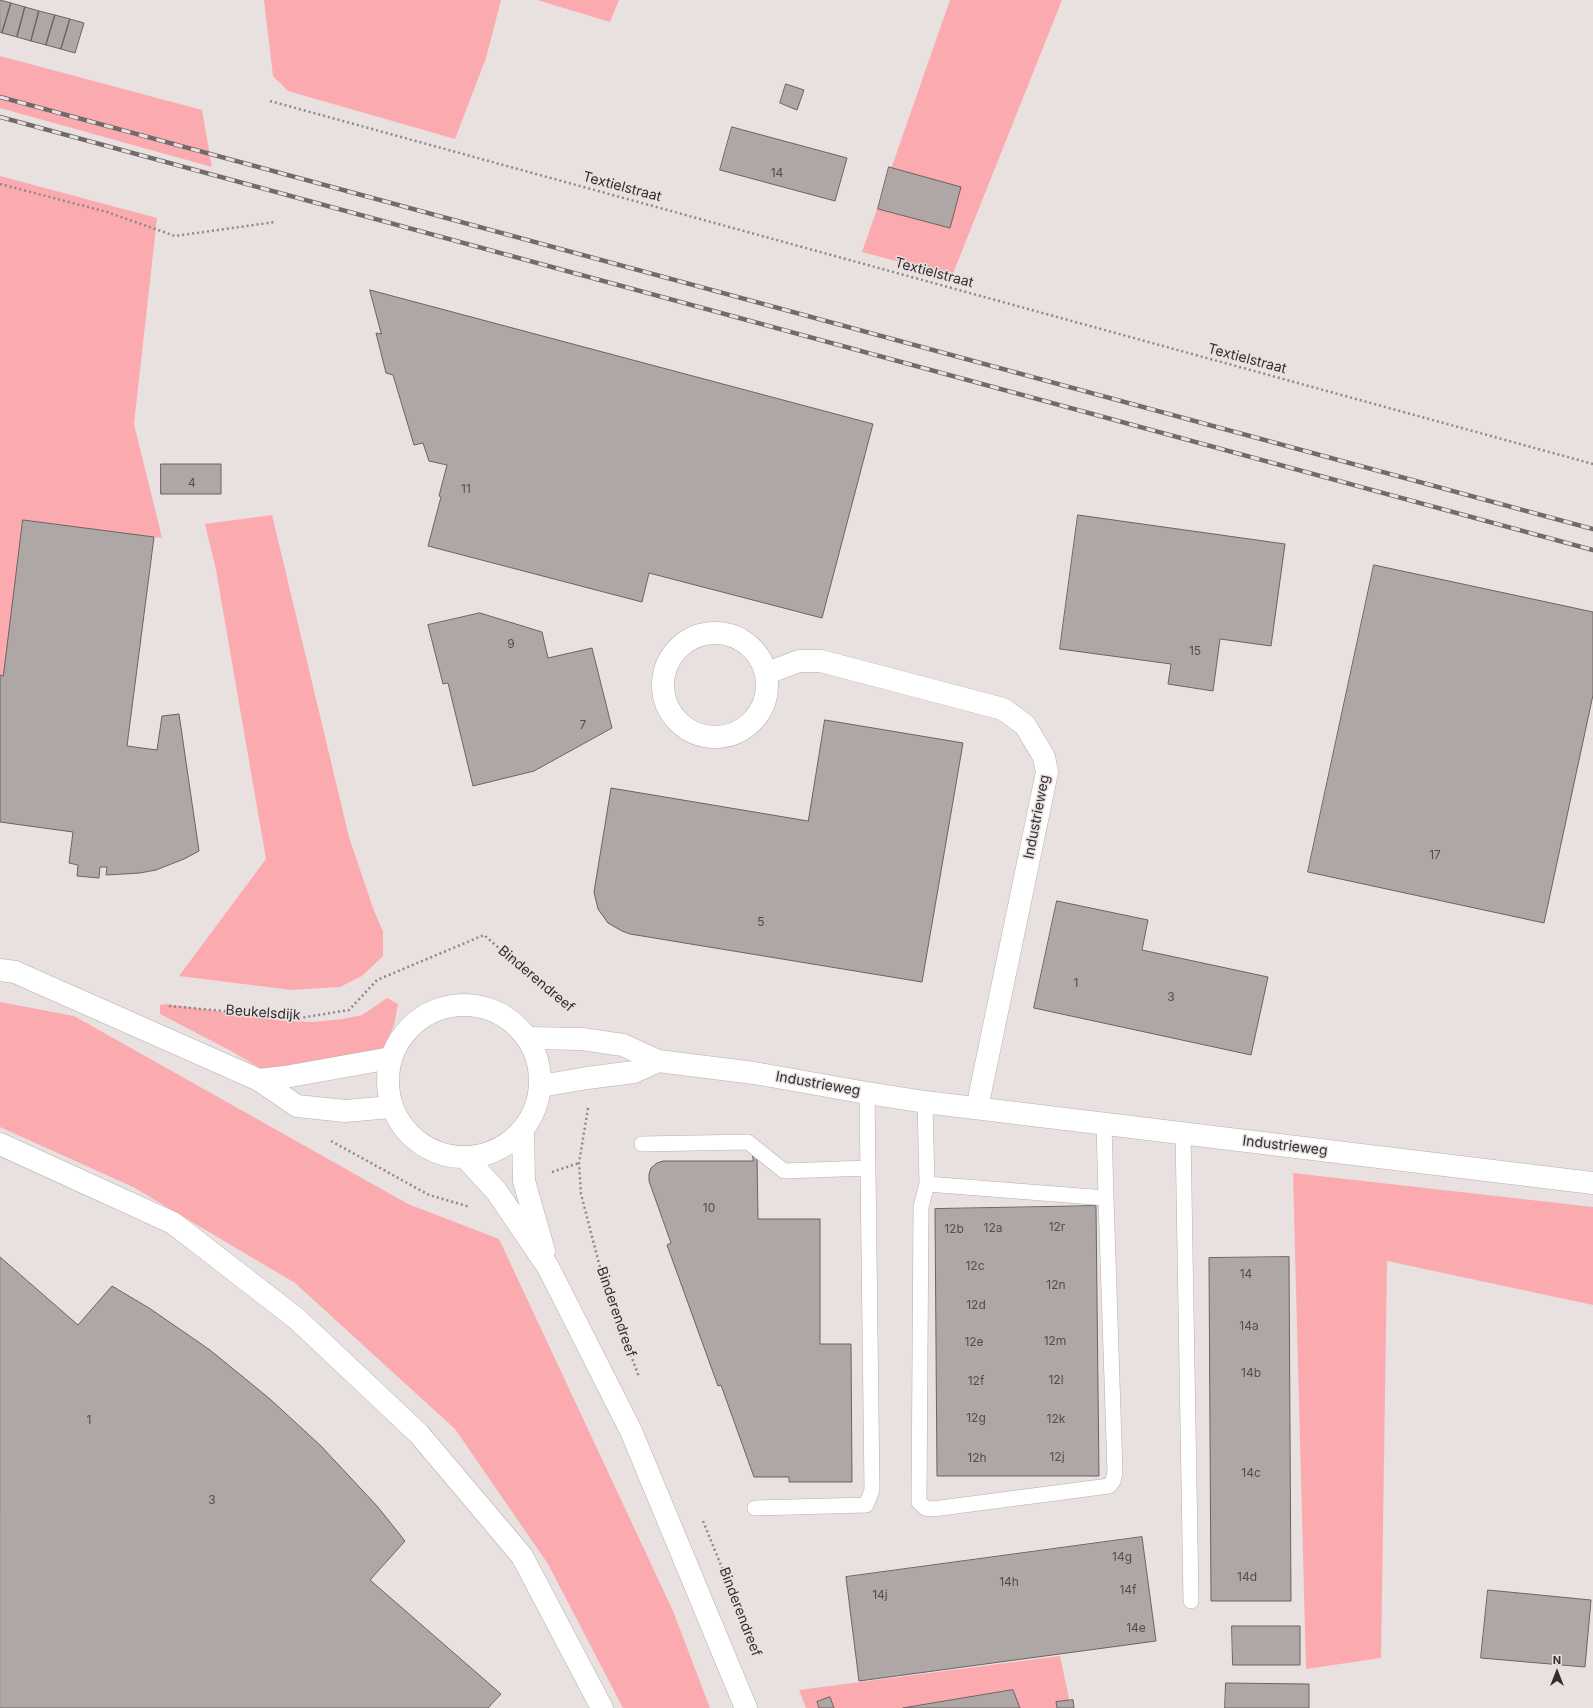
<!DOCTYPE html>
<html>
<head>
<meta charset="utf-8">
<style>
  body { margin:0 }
  #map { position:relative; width:1593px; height:1708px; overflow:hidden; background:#e9e0e0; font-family:Inter,sans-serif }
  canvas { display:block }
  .north { position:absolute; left:1537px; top:1652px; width:40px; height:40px; -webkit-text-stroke:3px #e9e0e0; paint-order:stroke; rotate:0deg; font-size:11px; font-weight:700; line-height:16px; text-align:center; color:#332f2f }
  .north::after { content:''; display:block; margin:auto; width:14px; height:18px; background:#332f2f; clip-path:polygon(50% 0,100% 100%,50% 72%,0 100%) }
</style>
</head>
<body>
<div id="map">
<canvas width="1593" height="1708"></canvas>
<div class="north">N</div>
</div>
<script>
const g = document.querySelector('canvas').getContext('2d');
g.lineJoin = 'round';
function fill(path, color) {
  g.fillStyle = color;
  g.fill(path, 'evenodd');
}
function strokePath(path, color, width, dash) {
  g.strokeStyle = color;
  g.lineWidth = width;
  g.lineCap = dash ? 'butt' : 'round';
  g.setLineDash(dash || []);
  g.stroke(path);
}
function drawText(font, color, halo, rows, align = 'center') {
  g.font = font + ' Inter,sans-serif';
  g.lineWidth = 3;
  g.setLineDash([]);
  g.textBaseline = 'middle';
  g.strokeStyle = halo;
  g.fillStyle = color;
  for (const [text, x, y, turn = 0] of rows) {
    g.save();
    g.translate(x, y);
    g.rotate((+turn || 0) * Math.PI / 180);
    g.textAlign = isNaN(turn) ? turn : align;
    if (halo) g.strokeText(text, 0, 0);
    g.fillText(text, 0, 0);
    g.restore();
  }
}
fill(new Path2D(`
  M 264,0 L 501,0 L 486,58 L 455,139 L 288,91 L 273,76 Z
  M 537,0 L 619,0 L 610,22 Z
  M 950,0 L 1062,0 L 952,276 L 862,252 Z
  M 0,56 L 202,110 L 212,167 L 0,108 Z
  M 0,176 L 157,218 L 134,424 L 162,538 L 26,521 L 7,676 L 0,675 Z
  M 272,515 L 349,837 L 373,908 L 383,932 L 383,956 L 362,976 L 340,987 L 292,990 L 179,976 L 266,859 L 216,570 L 205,524 Z
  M 387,998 L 398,1004 L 394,1025 L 384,1049 L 265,1071 L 231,1051 L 160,1014 L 160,1005 L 167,1004 L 286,1021 L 313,1022 L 343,1019 L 362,1015 Z
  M 0,1002 L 74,1016 L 408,1204 L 499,1239 L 673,1611 L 710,1708 L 623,1708 L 548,1564 L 455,1429 L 295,1283 L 133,1187 L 0,1127 Z
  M 1293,1173 L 1593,1207 L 1593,1305 L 1387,1261 L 1381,1658 L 1306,1669 Z
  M 1060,1656 L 1071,1708 L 806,1708 L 799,1690 Z`), '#fbabb0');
const building = new Path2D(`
  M 0,0 L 11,3 L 2,33 L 0,32 Z
  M 11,3 L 25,7 L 17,37 L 2,33 Z
  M 25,7 L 39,11 L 31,41 L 17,37 Z
  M 39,11 L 55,15 L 46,45 L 31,41 Z
  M 55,15 L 70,19 L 61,49 L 46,45 Z
  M 70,19 L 84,23 L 75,53 L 61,49 Z
  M 786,84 L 804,90 L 797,110 L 780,103 Z
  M 732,127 L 847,158 L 835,201 L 720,170 Z
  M 889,167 L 961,187 L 950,228 L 878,209 Z
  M 370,290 L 873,424 L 822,618 L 649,573 L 642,602 L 428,546 L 441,497 L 439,496 L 447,465 L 429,461 L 423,443 L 414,445 L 393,375 L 386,373 L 376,333 L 381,334 Z
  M 161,464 L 221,464 L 221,494 L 161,494 Z
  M 1078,515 L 1285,544 L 1271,646 L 1220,639 L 1213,691 L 1168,684 L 1171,664 L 1060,649 Z
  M 23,520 L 154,537 L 127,746 L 157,750 L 162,716 L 179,714 L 199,851 L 184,859 L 156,870 L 140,873 L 106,875 L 107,867 L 100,867 L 99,878 L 77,876 L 78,865 L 69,863 L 73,832 L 0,822 L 0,675 L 3,676 Z
  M 1374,565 L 1593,612 L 1593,695 L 1544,923 L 1308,872 Z
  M 480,613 L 542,632 L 548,658 L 592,648 L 612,728 L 534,771 L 473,786 L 448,683 L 443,684 L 428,625 Z
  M 825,720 L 963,743 L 922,982 L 630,934 L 622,931 L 608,923 L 598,909 L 594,892 L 611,788 L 808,821 Z
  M 1057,901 L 1148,920 L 1142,950 L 1268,977 L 1251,1055 L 1034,1008 Z
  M 753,1156 L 757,1156 L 758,1219 L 820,1219 L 820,1344 L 851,1344 L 852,1482 L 789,1482 L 789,1477 L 754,1477 L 721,1385 L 718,1386 L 667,1245 L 671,1243 L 649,1181 L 649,1174 L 651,1168 L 657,1163 L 663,1161 L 753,1161 Z
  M 1096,1206 L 1099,1476 L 937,1476 L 935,1209 Z
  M 0,1257 L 78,1325 L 112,1286 L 149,1308 L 210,1350 L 270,1399 L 321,1446 L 377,1506 L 405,1541 L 370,1580 L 501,1694 L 488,1708 L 0,1708 Z
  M 1289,1257 L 1291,1601 L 1211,1601 L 1209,1258 Z
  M 1142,1537 L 1156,1641 L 859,1681 L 846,1577 Z
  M 1488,1590 L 1591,1600 L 1585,1667 L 1481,1658 Z
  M 1232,1626 L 1300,1626 L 1300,1665 L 1233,1665 Z
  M 1226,1683 L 1309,1684 L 1309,1708 L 1225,1708 Z
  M 1013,1690 L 1020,1708 L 903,1708 Z
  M 830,1697 L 834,1708 L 819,1708 L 817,1702 Z
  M 1073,1700 L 1074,1708 L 1057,1708 L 1056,1702 Z`);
fill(building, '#afa6a6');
strokePath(building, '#6b6363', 1);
const lane = new Path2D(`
  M 925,1102 L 927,1184 L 1106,1198 L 1104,1124
  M 1183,1133 L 1191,1601
  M 642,1144 L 748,1142 L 784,1171 L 868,1168
  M 927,1184 L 921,1207 L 919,1502 L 925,1508 L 933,1509 L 1109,1486 L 1113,1481 L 1115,1472 L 1106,1198
  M 755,1508 L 866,1505 L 872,1490 L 867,1093`);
const street = new Path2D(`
  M663 685a52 52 0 1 1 104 0a52 52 0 1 1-104 0Z
  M 767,673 L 799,661 L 821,661 L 1003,709 L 1025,725 L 1044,757 L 1047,772 L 977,1108
  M 0,970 L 15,972 L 259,1080 L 297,1106 L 345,1111 L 391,1107
  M 528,1038 L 582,1039 L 623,1045 L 658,1061 L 754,1073 L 867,1093 L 925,1102 L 1593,1183
  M 259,1080 L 285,1077 L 391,1058
  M 541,1086 L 587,1078 L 634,1072 L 658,1061
  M 0,1144 L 173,1223 L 297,1319 L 419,1434 L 522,1556 L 602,1708`);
const secondary = new Path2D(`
  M388 1081a76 76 0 1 1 152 0a76 76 0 1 1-152 0Z
  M 523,1130 L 524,1181 L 544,1251
  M 466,1158 L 497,1192 L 548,1267 L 631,1431 L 746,1708`);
strokePath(lane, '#b7aeae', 16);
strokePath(street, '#b7aeae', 23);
strokePath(secondary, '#b7aeae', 23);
strokePath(new Path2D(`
  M 270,101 L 1593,464
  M 0,184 L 107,212 L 175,236 L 275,222
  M 169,1006 L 300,1018 L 349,1010 L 377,980 L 484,935 L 554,996 L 572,1008
  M 588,1108 L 579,1163 L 581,1194 L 603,1279 L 639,1377
  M 331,1141 L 429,1195 L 467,1206 L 470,1205
  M 552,1172 L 579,1163
  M 703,1521 L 729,1585`), '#8e8888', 2.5, [2, 3]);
strokePath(lane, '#fff', 15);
strokePath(street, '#fff', 22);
strokePath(secondary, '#fff', 22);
const rail = new Path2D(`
  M 0,97 L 1593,529
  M 0,117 L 1593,550`);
strokePath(rail, '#706a6a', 4.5);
strokePath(rail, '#e9e0e0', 3, [9]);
drawText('12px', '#524d4d', null, [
  ["14",777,173],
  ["4",192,483],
  ["11",466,489],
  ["9",511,644],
  ["15",1195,651],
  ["7",583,725],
  ["17",1435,855],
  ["5",761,922],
  ["1",1076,983],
  ["3",1171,997],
  ["10",709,1208],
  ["12r",1057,1227],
  ["12a",993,1228],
  ["12b",954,1229],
  ["12c",975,1266],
  ["14",1246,1274],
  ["12n",1056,1285],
  ["12d",976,1305],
  ["14a",1249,1326],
  ["12m",1055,1341],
  ["12e",974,1342],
  ["14b",1251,1373],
  ["12l",1056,1380],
  ["12f",976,1381],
  ["12g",976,1418],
  ["12k",1056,1419],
  ["1",89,1420],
  ["12j",1057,1457],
  ["12h",977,1458],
  ["14c",1251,1473],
  ["3",212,1500],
  ["14g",1122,1557],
  ["14d",1247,1577],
  ["14h",1009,1582],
  ["14f",1128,1590],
  ["14j",880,1595],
  ["14e",1136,1628]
]);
drawText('14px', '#332f2f', '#e9e0e0', [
  ["Textielstraat",622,187,15],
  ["Textielstraat",934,273,15],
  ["Textielstraat",1247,359,15],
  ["Industrieweg",1037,817,-79],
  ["Binderendreef",536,979,40],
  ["Beukelsdijk",263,1013,4],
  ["Industrieweg",818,1084,10],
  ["Industrieweg",1285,1146,7],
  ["Binderendreef",616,1312,71],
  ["Binderendreef",740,1612,69]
]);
</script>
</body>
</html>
